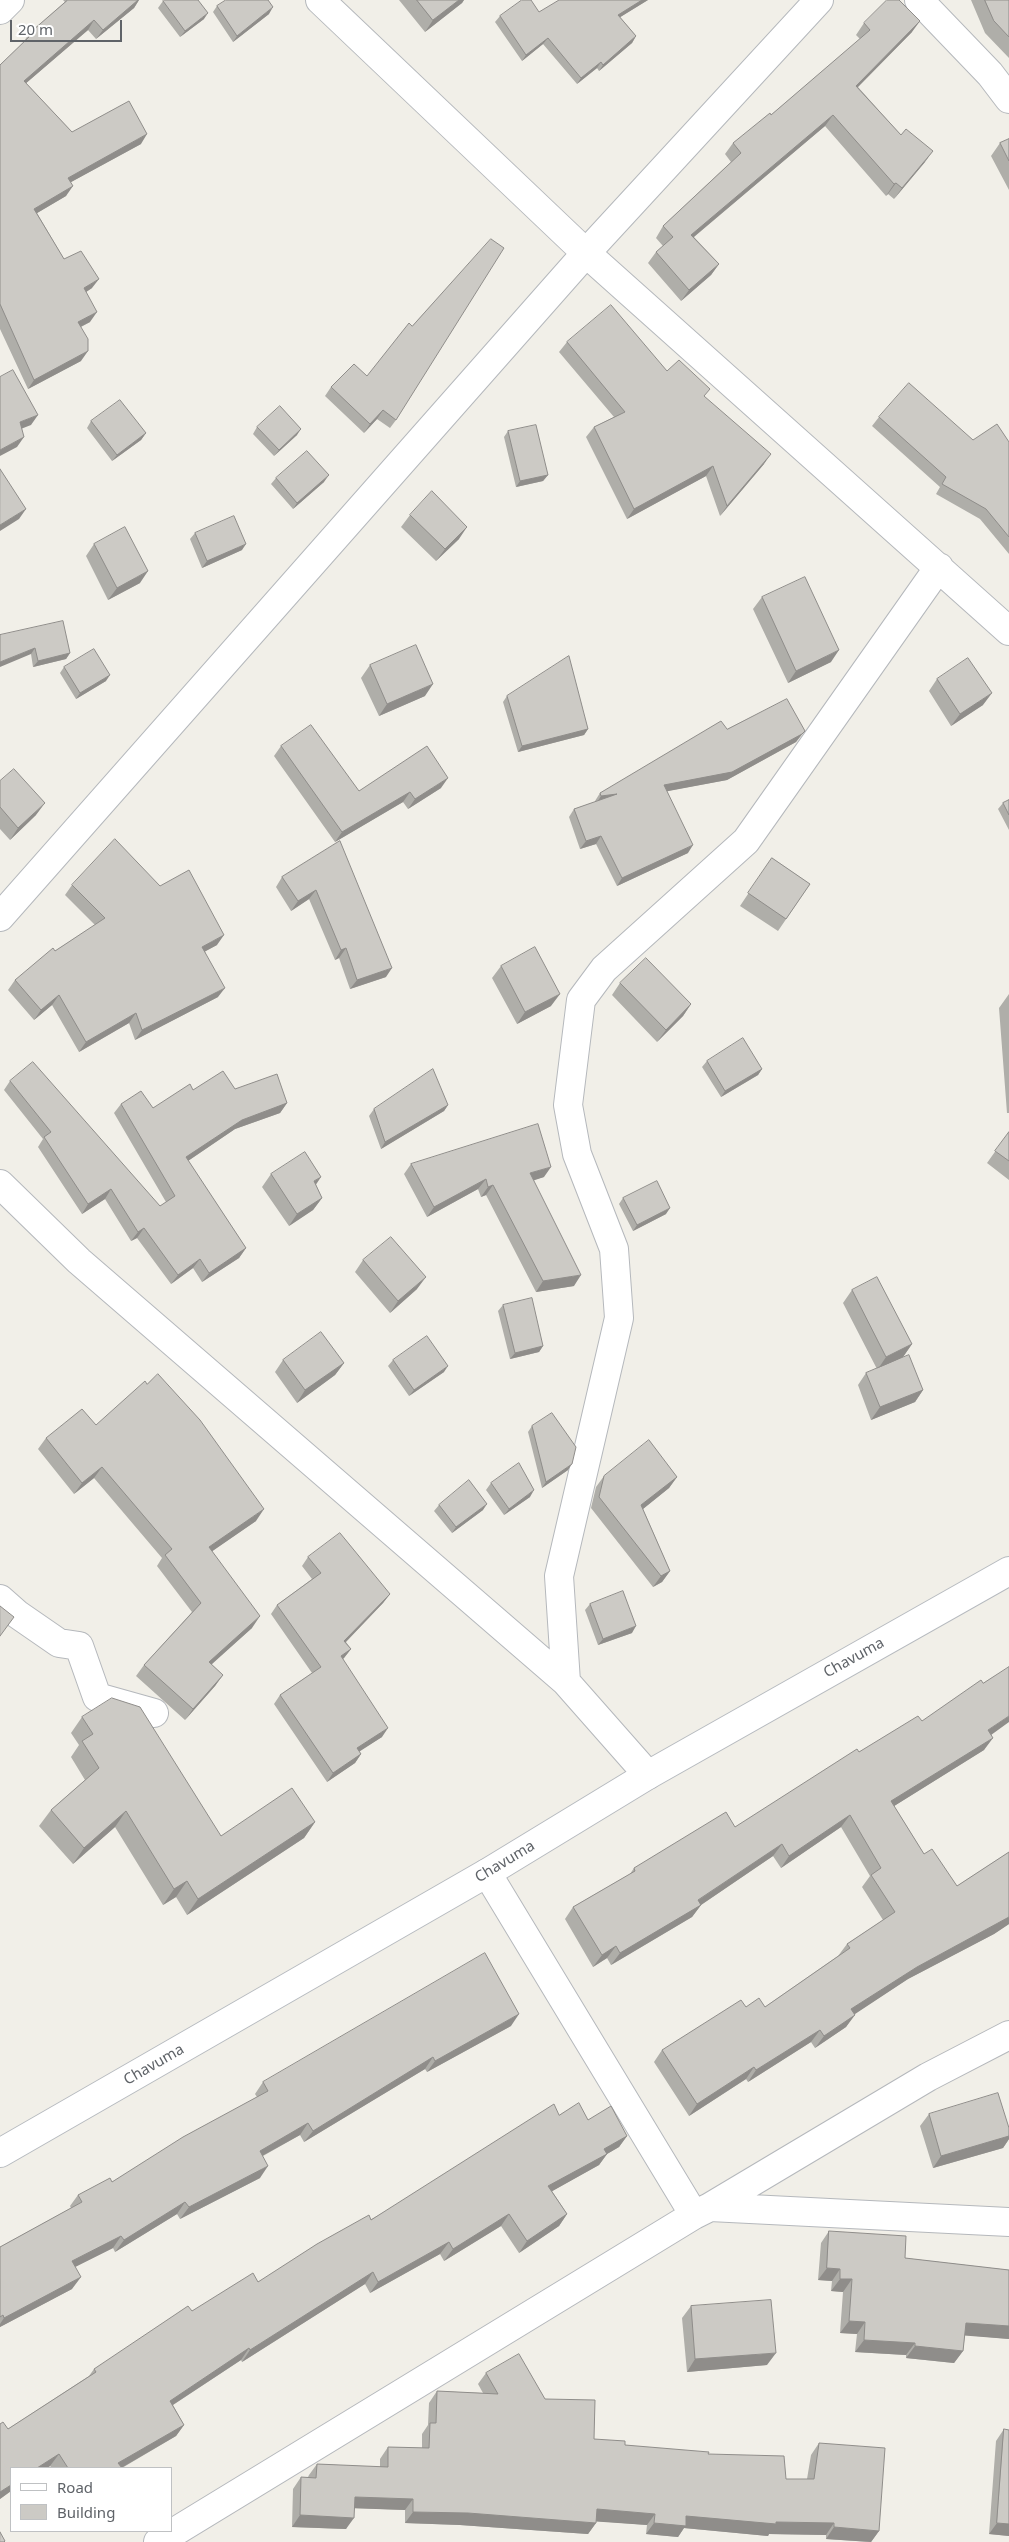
<!DOCTYPE html>
<html>
<head>
<meta charset="utf-8">
<style>
  body { margin:0 }
  #map { position:relative; width:1009px; height:2542px; overflow:hidden; background:#f1efe8; font-family:"Noto Sans",sans-serif }
  canvas { display:block }
  .legend { position:absolute; left:10px; top:2467px; width:162px; height:65px; box-sizing:border-box; background:#fff; border:1px solid #bfc1c3; margin:0; padding:6px 9px; list-style:none; font-size:15px; color:#5f6368 }
  .legend li { display:flex; align-items:center; gap:10px; height:25px }
  .legend b { width:25px; border:1px solid #bfc1c3 }
  .scale { position:absolute; left:10px; top:20px; width:112px; height:22px; box-sizing:border-box; border:2px solid #5f6368; border-top:0; padding-left:6px; font-size:15px; line-height:18px; white-space:nowrap; color:#5f6368; -webkit-text-stroke:4px #fff; paint-order:stroke }
</style>
</head>
<body>
<div id="map">
<canvas width="1009" height="2542"></canvas>
<ul class="legend">
<li><b style="height:6px;background:#fff"></b>Road</li>
<li><b style="height:14px;background:#cccac5"></b>Building</li>
</ul>
<div class="scale">20 m</div>
</div>
<script>
const g = document.querySelector('canvas').getContext('2d');
g.lineJoin = 'round';
function strokePath(path, color, width, dash) {
  g.strokeStyle = color;
  g.lineWidth = width;
  g.lineCap = dash ? 'butt' : 'round';
  g.setLineDash(dash || []);
  g.stroke(path);
}
function fill(path, color) {
  g.fillStyle = color;
  g.fill(path, 'evenodd');
}
function drawText(font, color, halo, rows, align = 'center') {
  g.font = font + ' "Noto Sans",sans-serif';
  g.lineWidth = 5;
  g.setLineDash([]);
  g.textBaseline = 'middle';
  g.strokeStyle = halo;
  g.fillStyle = color;
  for (const [text, x, y, turn = 0] of rows) {
    g.save();
    g.translate(x, y);
    g.rotate((+turn || 0) * Math.PI / 180);
    g.textAlign = isNaN(turn) ? turn : align;
    if (halo) g.strokeText(text, 0, 0);
    g.fillText(text, 0, 0);
    g.restore();
  }
}
const street = new Path2D(`
  M 320,0 L 586,253 L 1009,631
  M 919,0 L 990,74 L 1009,99
  M 0,10 L 10,0
  M 0,917 L 586,253 L 819,0
  M 0,1184 L 79,1261 L 566,1682 L 648,1775
  M 0,1599 L 17,1614 L 59,1643 L 79,1646 L 97,1697 L 154,1713
  M 566,1682 L 559,1576 L 619,1318 L 614,1249 L 577,1154 L 568,1105 L 581,1000 L 604,969 L 746,841 L 939,567
  M 487,1873 L 694,2215
  M 710,2207 L 1009,2222
  M 158,2542 L 694,2215 L 710,2207 L 928,2077 L 1009,2035`);
const secondary = new Path2D(`
  M 0,2153 L 487,1873 L 648,1775 L 1009,1571`);
strokePath(street, '#b5b8bc', 30);
strokePath(secondary, '#b6babf', 30);
strokePath(street, '#fff', 28);
strokePath(secondary, '#fff', 28);
fill(new Path2D(`
  M 63,0 L 139,0 L 134,8 L 96,39 L 88,30 L 26,83 L 72,132 L 141,144 L 71,182 L 66,196 L 37,213 L 64,259 L 92,288 L 86,292 L 90,322 L 81,327 L 81,361 L 28,389 L 0,329 L 0,65 L 22,44 L 29,34 L 65,2 Z
  M 399,0 L 464,0 L 462,3 L 425,32 Z
  M 648,0 L 620,17 L 636,36 L 632,43 L 599,71 L 597,68 L 577,84 L 543,44 L 522,61 L 495,22 L 500,16 L 539,12 Z
  M 971,0 L 1009,0 L 1009,58 L 985,33 Z
  M 163,1 L 204,19 L 180,37 L 158,8 Z
  M 217,6 L 269,14 L 233,42 L 213,12 Z
  M 864,23 L 912,32 L 858,87 L 925,162 L 894,199 L 888,194 L 886,196 L 825,126 L 694,237 L 719,264 L 711,275 L 681,301 L 648,263 L 656,252 L 663,246 L 656,238 L 663,226 L 731,162 L 725,154 L 733,143 L 771,115 L 860,39 L 856,35 Z
  M 1009,139 L 1009,190 L 991,156 L 1000,143 Z
  M 567,342 L 667,371 L 705,397 L 764,464 L 720,516 L 706,476 L 627,519 L 586,437 L 594,427 L 614,417 L 559,352 Z
  M 354,364 L 396,420 L 390,428 L 377,419 L 364,433 L 325,396 L 331,387 Z
  M 879,417 L 973,440 L 1009,442 L 1009,554 L 980,519 L 936,494 L 940,487 L 872,426 Z
  M 91,421 L 146,433 L 141,440 L 112,461 L 87,428 Z
  M 257,427 L 297,435 L 274,456 L 253,434 Z
  M 508,431 L 548,475 L 543,481 L 516,487 L 504,437 Z
  M 276,478 L 324,482 L 293,509 L 271,484 Z
  M 410,515 L 459,539 L 436,561 L 401,527 Z
  M 195,533 L 242,550 L 202,568 L 190,539 Z
  M 94,544 L 140,583 L 108,600 L 86,556 Z
  M 762,597 L 831,662 L 788,683 L 753,609 Z
  M 0,635 L 70,653 L 66,659 L 33,667 L 31,654 Z
  M 370,665 L 425,696 L 379,716 L 361,678 Z
  M 64,667 L 106,681 L 76,699 L 60,673 Z
  M 937,679 L 983,705 L 951,726 L 929,691 Z
  M 507,696 L 588,729 L 584,735 L 518,752 L 503,702 Z
  M 727,729 L 805,731 L 796,742 L 727,780 L 667,791 L 688,853 L 617,886 L 596,844 L 580,849 L 569,817 L 574,809 L 595,802 L 595,801 L 600,793 Z
  M 281,746 L 359,791 L 441,788 L 408,809 L 403,802 L 335,842 L 274,756 Z
  M 0,781 L 36,815 L 10,840 L 0,829 Z
  M 1009,800 L 1009,830 L 998,809 L 1003,803 Z
  M 340,841 L 386,977 L 350,989 L 339,958 L 335,960 L 309,899 L 291,911 L 276,887 L 282,877 Z
  M 772,858 L 810,884 L 778,931 L 740,906 Z
  M 72,885 L 217,945 L 205,951 L 218,997 L 135,1040 L 129,1023 L 79,1052 L 52,1005 L 34,1020 L 8,990 L 15,980 L 55,951 L 95,925 L 65,895 Z
  M 501,966 L 551,1006 L 517,1024 L 492,978 Z
  M 620,983 L 691,1004 L 683,1016 L 657,1042 L 612,995 Z
  M 1009,994 L 1009,1113 L 1007,1113 L 999,1008 Z
  M 707,1061 L 762,1069 L 758,1075 L 721,1097 L 702,1067 Z
  M 10,1081 L 160,1206 L 166,1202 L 114,1113 L 121,1104 L 153,1108 L 193,1090 L 235,1089 L 287,1103 L 280,1113 L 235,1129 L 188,1161 L 246,1248 L 239,1258 L 202,1282 L 193,1268 L 171,1284 L 137,1238 L 131,1241 L 105,1199 L 82,1214 L 38,1147 L 43,1139 L 4,1090 Z
  M 448,1105 L 444,1111 L 381,1149 L 369,1116 L 374,1109 Z
  M 1009,1132 L 1009,1180 L 987,1163 Z
  M 411,1164 L 544,1177 L 533,1180 L 574,1286 L 536,1292 L 486,1195 L 481,1197 L 478,1189 L 427,1217 L 404,1174 Z
  M 271,1174 L 316,1185 L 322,1198 L 313,1210 L 289,1226 L 262,1187 Z
  M 623,1198 L 666,1214 L 633,1231 L 619,1204 Z
  M 363,1260 L 417,1289 L 390,1313 L 355,1272 Z
  M 852,1290 L 912,1344 L 903,1357 L 888,1364 L 923,1390 L 915,1402 L 871,1420 L 858,1385 L 866,1373 L 877,1369 L 843,1303 Z
  M 503,1305 L 543,1346 L 539,1352 L 510,1359 L 498,1311 Z
  M 283,1360 L 344,1363 L 335,1375 L 297,1403 L 275,1372 Z
  M 393,1360 L 444,1372 L 409,1396 L 388,1366 Z
  M 96,1425 L 256,1521 L 212,1551 L 252,1628 L 211,1664 L 223,1675 L 215,1686 L 185,1720 L 136,1676 L 144,1665 L 192,1612 L 157,1566 L 162,1558 L 94,1478 L 74,1494 L 38,1449 L 46,1438 Z
  M 532,1426 L 568,1470 L 542,1488 L 528,1432 Z
  M 604,1476 L 677,1477 L 669,1488 L 643,1509 L 670,1571 L 662,1582 L 653,1587 L 591,1508 L 596,1487 Z
  M 491,1483 L 530,1497 L 504,1515 L 486,1490 Z
  M 439,1505 L 483,1510 L 452,1533 L 434,1511 Z
  M 308,1557 L 390,1594 L 383,1603 L 346,1642 L 351,1649 L 343,1659 L 382,1737 L 359,1751 L 361,1754 L 355,1763 L 327,1782 L 274,1704 L 280,1695 L 312,1673 L 271,1614 L 277,1605 L 312,1579 L 302,1566 Z
  M 590,1604 L 632,1633 L 598,1645 L 585,1610 Z
  M 82,1717 L 221,1836 L 315,1822 L 304,1838 L 187,1915 L 176,1897 L 163,1905 L 115,1827 L 73,1864 L 39,1826 L 51,1810 L 85,1780 L 71,1757 L 79,1745 L 71,1733 Z
  M 922,1721 L 991,1735 L 984,1750 L 894,1806 L 924,1854 L 957,1886 L 1009,1852 L 1009,1924 L 994,1934 L 908,1979 L 854,2014 L 846,2027 L 815,2048 L 811,2042 L 748,2082 L 746,2079 L 689,2116 L 654,2062 L 662,2050 L 746,2007 L 765,2007 L 838,1956 L 847,1944 L 883,1920 L 862,1887 L 870,1876 L 841,1827 L 781,1868 L 773,1856 L 701,1905 L 692,1917 L 611,1965 L 607,1958 L 593,1967 L 565,1919 L 573,1907 L 630,1874 L 634,1868 L 735,1827 L 859,1752 Z
  M 511,2026 L 427,2072 L 425,2069 L 304,2142 L 300,2135 L 263,2156 L 260,2178 L 180,2219 L 177,2214 L 115,2252 L 113,2248 L 75,2267 L 72,2289 L 0,2327 L 0,2247 L 71,2208 L 70,2206 L 78,2195 L 112,2182 L 257,2097 L 255,2094 L 263,2082 Z
  M 929,2114 L 1009,2128 L 1009,2139 L 1003,2148 L 933,2168 L 920,2126 Z
  M 559,2115 L 588,2120 L 627,2136 L 619,2147 L 607,2154 L 599,2165 L 552,2191 L 567,2214 L 559,2226 L 519,2253 L 501,2226 L 444,2261 L 440,2254 L 370,2293 L 365,2284 L 242,2362 L 241,2360 L 173,2405 L 184,2425 L 176,2436 L 122,2468 L 52,2468 L 50,2466 L 47,2468 L 11,2468 L 11,2491 L 0,2499 L 0,2424 L 8,2429 L 89,2376 L 94,2369 L 192,2311 L 258,2282 Z
  M 829,2231 L 905,2258 L 1009,2270 L 1009,2339 L 965,2335 L 963,2351 L 954,2363 L 906,2358 L 906,2355 L 855,2352 L 857,2334 L 840,2333 L 843,2292 L 831,2291 L 832,2281 L 818,2280 L 821,2243 Z
  M 691,2306 L 767,2365 L 687,2372 L 682,2318 Z
  M 486,2373 L 545,2399 L 594,2439 L 625,2445 L 708,2454 L 786,2479 L 807,2479 L 811,2455 L 819,2443 L 879,2531 L 871,2542 L 826,2539 L 826,2535 L 769,2534 L 768,2536 L 684,2528 L 678,2537 L 646,2534 L 647,2525 L 596,2521 L 596,2523 L 588,2534 L 460,2525 L 405,2523 L 405,2510 L 355,2508 L 346,2529 L 292,2527 L 293,2489 L 301,2477 L 308,2477 L 309,2475 L 317,2464 L 380,2467 L 380,2459 L 388,2447 L 422,2448 L 422,2434 L 428,2425 L 429,2403 L 437,2391 L 483,2393 L 478,2384 Z
  M 1004,2429 L 1009,2536 L 989,2534 L 996,2441 Z`), '#afaea9');
fill(new Path2D(`
  M 138,0 L 139,0 L 134,8 L 96,39 L 103,30 Z
  M 459,0 L 464,0 L 462,3 L 425,32 L 433,20 Z
  M 642,0 L 648,0 L 614,21 L 618,15 Z
  M 273,7 L 269,14 L 233,42 L 237,36 Z
  M 208,13 L 204,19 L 180,37 L 185,31 Z
  M 94,20 L 88,30 L 17,91 L 24,81 Z
  M 920,21 L 912,32 L 848,97 L 856,86 Z
  M 636,36 L 632,43 L 599,71 L 603,65 Z
  M 548,38 L 543,44 L 522,61 L 526,55 Z
  M 601,62 L 597,68 L 577,84 L 581,78 Z
  M 833,115 L 825,126 L 683,246 L 691,235 Z
  M 147,134 L 141,144 L 62,187 L 68,178 Z
  M 933,151 L 925,162 L 894,199 L 902,188 Z
  M 896,183 L 888,194 L 886,196 L 894,184 Z
  M 73,186 L 66,196 L 27,219 L 34,209 Z
  M 719,264 L 711,275 L 681,301 L 689,290 Z
  M 99,279 L 92,288 L 77,298 L 84,288 Z
  M 97,312 L 90,322 L 72,331 L 78,322 Z
  M 88,351 L 81,361 L 28,389 L 34,380 Z
  M 383,410 L 377,419 L 364,433 L 370,424 Z
  M 38,415 L 31,425 L 13,432 L 20,422 Z
  M 301,429 L 297,435 L 274,456 L 279,450 Z
  M 146,433 L 141,440 L 112,461 L 117,455 Z
  M 24,437 L 17,447 L 0,456 L 0,450 Z
  M 771,454 L 764,464 L 720,516 L 727,506 Z
  M 713,466 L 706,476 L 627,519 L 634,509 Z
  M 329,475 L 324,482 L 293,509 L 297,503 Z
  M 548,475 L 543,481 L 516,487 L 520,481 Z
  M 26,509 L 19,519 L 0,531 L 0,525 Z
  M 467,527 L 459,539 L 436,561 L 445,549 Z
  M 246,544 L 242,550 L 202,568 L 207,561 Z
  M 148,571 L 140,583 L 108,600 L 117,588 Z
  M 35,648 L 31,654 L 0,667 L 0,662 Z
  M 839,650 L 831,662 L 788,683 L 796,671 Z
  M 70,653 L 66,659 L 33,667 L 38,661 Z
  M 110,675 L 106,681 L 76,699 L 80,693 Z
  M 433,684 L 425,696 L 379,716 L 387,704 Z
  M 992,693 L 983,705 L 951,726 L 960,714 Z
  M 588,729 L 584,735 L 518,752 L 522,746 Z
  M 802,734 L 796,742 L 727,780 L 658,793 L 664,785 Z
  M 448,778 L 441,788 L 408,809 L 415,799 Z
  M 410,792 L 403,802 L 335,842 L 342,832 Z
  M 617,794 L 596,804 L 601,796 Z
  M 45,803 L 36,815 L 10,840 L 18,828 Z
  M 601,836 L 596,844 L 580,849 L 586,841 Z
  M 693,845 L 688,853 L 617,886 L 622,878 Z
  M 316,890 L 309,899 L 291,911 L 298,901 Z
  M 224,935 L 217,945 L 195,957 L 202,947 Z
  M 346,948 L 339,958 L 335,960 L 341,950 Z
  M 392,968 L 386,977 L 350,989 L 357,980 Z
  M 225,988 L 218,997 L 135,1040 L 142,1030 Z
  M 560,994 L 551,1006 L 517,1024 L 525,1012 Z
  M 59,995 L 52,1005 L 34,1020 L 41,1010 Z
  M 691,1004 L 683,1016 L 657,1042 L 666,1030 Z
  M 136,1013 L 129,1023 L 79,1052 L 86,1042 Z
  M 762,1069 L 758,1075 L 721,1097 L 725,1091 Z
  M 287,1103 L 280,1113 L 235,1129 L 179,1167 L 186,1157 L 242,1120 Z
  M 448,1105 L 444,1111 L 381,1149 L 385,1142 Z
  M 551,1167 L 544,1177 L 523,1184 L 530,1173 Z
  M 321,1177 L 313,1189 L 314,1181 Z
  M 486,1179 L 478,1189 L 427,1217 L 434,1207 Z
  M 493,1185 L 486,1195 L 481,1197 L 488,1187 Z
  M 111,1189 L 105,1199 L 82,1214 L 88,1204 Z
  M 322,1198 L 313,1210 L 289,1226 L 297,1214 Z
  M 670,1208 L 666,1214 L 633,1231 L 637,1225 Z
  M 144,1228 L 137,1238 L 131,1241 L 138,1232 Z
  M 246,1248 L 239,1258 L 202,1282 L 209,1273 Z
  M 200,1259 L 193,1268 L 171,1284 L 178,1275 Z
  M 581,1275 L 574,1286 L 536,1292 L 543,1281 Z
  M 426,1277 L 417,1289 L 390,1313 L 398,1301 Z
  M 912,1344 L 903,1357 L 878,1369 L 886,1357 Z
  M 543,1346 L 539,1352 L 510,1359 L 515,1353 Z
  M 344,1363 L 335,1375 L 297,1403 L 305,1390 Z
  M 448,1366 L 444,1372 L 409,1396 L 414,1390 Z
  M 923,1390 L 915,1402 L 871,1420 L 880,1407 Z
  M 572,1464 L 568,1470 L 542,1488 L 546,1482 Z
  M 102,1467 L 94,1478 L 74,1494 L 82,1483 Z
  M 677,1477 L 669,1488 L 633,1517 L 641,1505 Z
  M 534,1490 L 530,1497 L 504,1515 L 509,1509 Z
  M 487,1504 L 483,1510 L 452,1533 L 456,1527 Z
  M 264,1509 L 256,1521 L 201,1559 L 209,1547 Z
  M 670,1571 L 662,1582 L 653,1587 L 661,1576 Z
  M 390,1594 L 383,1603 L 338,1650 L 344,1641 Z
  M 260,1616 L 252,1628 L 201,1674 L 209,1662 Z
  M 636,1626 L 632,1633 L 598,1645 L 603,1639 Z
  M 351,1649 L 344,1658 L 335,1665 L 341,1656 Z
  M 223,1675 L 215,1686 L 185,1720 L 193,1709 Z
  M 1009,1716 L 1009,1722 L 980,1743 L 988,1730 Z
  M 388,1728 L 382,1737 L 351,1757 L 357,1748 Z
  M 993,1738 L 984,1750 L 883,1813 L 891,1801 Z
  M 361,1754 L 355,1763 L 327,1782 L 333,1773 Z
  M 126,1811 L 115,1827 L 73,1864 L 84,1848 Z
  M 850,1815 L 841,1827 L 781,1868 L 789,1856 Z
  M 315,1822 L 304,1838 L 187,1915 L 198,1899 Z
  M 782,1844 L 773,1856 L 698,1907 L 701,1905 L 692,1917 L 611,1965 L 620,1953 Z
  M 187,1881 L 176,1897 L 163,1905 L 174,1889 Z
  M 1009,1917 L 1009,1924 L 994,1934 L 908,1979 L 843,2022 L 851,2009 L 917,1967 Z
  M 616,1946 L 607,1958 L 593,1967 L 602,1955 Z
  M 519,2014 L 511,2026 L 427,2072 L 435,2061 Z
  M 855,2015 L 846,2027 L 815,2048 L 824,2036 Z
  M 820,2030 L 811,2042 L 748,2082 L 756,2070 Z
  M 433,2057 L 425,2069 L 304,2142 L 313,2131 Z
  M 754,2067 L 746,2079 L 689,2116 L 697,2104 Z
  M 308,2123 L 300,2135 L 251,2162 L 260,2151 Z
  M 627,2136 L 619,2147 L 607,2154 L 599,2165 L 540,2198 L 548,2186 L 604,2149 Z
  M 1009,2136 L 1009,2139 L 1003,2148 L 933,2168 L 941,2156 Z
  M 268,2166 L 260,2178 L 180,2219 L 189,2207 Z
  M 185,2202 L 177,2214 L 115,2252 L 124,2240 Z
  M 509,2214 L 501,2226 L 444,2261 L 453,2249 Z
  M 567,2214 L 559,2226 L 519,2253 L 527,2241 Z
  M 121,2236 L 113,2248 L 63,2273 L 72,2261 Z
  M 449,2242 L 440,2254 L 370,2293 L 378,2282 Z
  M 827,2268 L 840,2269 L 832,2281 L 818,2280 Z
  M 373,2272 L 365,2284 L 242,2362 L 250,2350 Z
  M 81,2277 L 72,2289 L 0,2327 L 0,2324 L 4,2318 Z
  M 840,2279 L 852,2279 L 843,2292 L 831,2291 Z
  M 849,2321 L 865,2322 L 857,2334 L 840,2333 Z
  M 966,2323 L 1009,2326 L 1009,2339 L 958,2335 Z
  M 864,2340 L 915,2343 L 906,2355 L 855,2352 Z
  M 915,2346 L 963,2351 L 954,2363 L 906,2358 Z
  M 249,2348 L 241,2360 L 162,2412 L 170,2401 Z
  M 776,2353 L 767,2365 L 687,2372 L 695,2359 Z
  M 184,2425 L 176,2436 L 121,2468 L 118,2463 Z
  M 59,2454 L 50,2466 L 47,2468 L 37,2468 Z
  M 11,2485 L 11,2491 L 0,2499 L 0,2492 Z
  M 355,2497 L 413,2499 L 405,2510 L 347,2508 Z
  M 597,2509 L 655,2514 L 647,2525 L 589,2521 Z
  M 413,2512 L 468,2513 L 596,2523 L 588,2534 L 460,2525 L 405,2523 Z
  M 300,2515 L 354,2518 L 346,2529 L 292,2527 Z
  M 686,2516 L 776,2522 L 834,2523 L 826,2535 L 769,2534 L 768,2536 L 684,2528 L 678,2537 L 646,2534 L 654,2523 Z
  M 997,2523 L 1009,2524 L 1009,2536 L 989,2534 Z
  M 834,2527 L 879,2531 L 871,2542 L 826,2539 Z`), '#8f8d8a');
const building = new Path2D(`
  M 68,0 L 138,0 L 103,30 L 94,20 L 24,81 L 72,132 L 129,101 L 147,134 L 68,178 L 73,186 L 34,209 L 64,259 L 81,251 L 99,279 L 84,288 L 97,312 L 78,322 L 88,339 L 88,351 L 34,380 L 0,304 L 0,65 L 30,36 L 29,34 Z
  M 164,0 L 198,0 L 208,13 L 185,31 L 163,1 Z
  M 226,0 L 268,0 L 273,7 L 237,36 L 217,6 Z
  M 417,0 L 459,0 L 433,20 Z
  M 522,0 L 531,0 L 539,12 L 559,0 L 642,0 L 618,15 L 636,36 L 603,65 L 601,62 L 581,78 L 548,38 L 526,55 L 500,16 Z
  M 887,0 L 899,0 L 920,21 L 856,86 L 901,135 L 906,129 L 933,151 L 902,188 L 896,183 L 894,184 L 833,115 L 691,235 L 719,264 L 689,290 L 656,252 L 673,237 L 663,226 L 741,153 L 733,143 L 770,113 L 771,115 L 870,30 L 864,23 Z
  M 985,0 L 1009,0 L 1009,37 L 994,21 Z
  M 1009,139 L 1009,161 L 1000,143 Z
  M 491,239 L 504,248 L 396,420 L 383,410 L 370,424 L 331,387 L 354,364 L 367,376 L 409,323 L 412,326 Z
  M 611,305 L 667,371 L 679,360 L 710,389 L 704,396 L 771,454 L 727,506 L 713,466 L 634,509 L 594,427 L 625,412 L 567,342 Z
  M 13,370 L 38,415 L 20,422 L 24,437 L 0,450 L 0,377 Z
  M 909,383 L 973,440 L 997,424 L 1009,442 L 1009,537 L 986,509 L 942,484 L 946,477 L 879,417 Z
  M 120,400 L 146,433 L 117,455 L 91,421 Z
  M 280,406 L 301,429 L 279,450 L 257,427 Z
  M 536,425 L 548,475 L 520,481 L 508,431 Z
  M 307,451 L 329,475 L 297,503 L 276,478 Z
  M 0,469 L 26,509 L 0,525 Z
  M 432,491 L 467,527 L 445,549 L 410,515 Z
  M 234,516 L 246,544 L 207,561 L 195,533 Z
  M 125,527 L 148,571 L 117,588 L 94,544 Z
  M 805,577 L 839,650 L 796,671 L 762,597 Z
  M 63,621 L 70,653 L 38,661 L 35,648 L 0,662 L 0,635 Z
  M 416,645 L 433,684 L 387,704 L 370,665 Z
  M 94,649 L 110,675 L 80,693 L 64,667 Z
  M 569,656 L 588,729 L 522,746 L 507,696 Z
  M 968,658 L 992,693 L 960,714 L 937,679 Z
  M 787,699 L 805,731 L 802,734 L 732,772 L 664,785 L 693,845 L 622,878 L 601,836 L 586,841 L 574,809 L 617,794 L 601,796 L 600,793 L 721,721 L 727,729 Z
  M 311,725 L 359,791 L 427,746 L 448,778 L 415,799 L 410,792 L 342,832 L 281,746 Z
  M 14,769 L 45,803 L 18,828 L 0,807 L 0,781 Z
  M 1009,800 L 1009,815 L 1003,803 Z
  M 115,839 L 160,886 L 189,870 L 224,935 L 202,947 L 225,988 L 142,1030 L 136,1013 L 86,1042 L 59,995 L 41,1010 L 15,980 L 53,948 L 55,951 L 105,918 L 72,885 Z
  M 340,841 L 392,968 L 357,980 L 346,948 L 341,950 L 316,890 L 298,901 L 282,877 Z
  M 772,858 L 810,884 L 786,919 L 748,893 Z
  M 535,947 L 560,994 L 525,1012 L 501,966 Z
  M 646,958 L 691,1004 L 666,1030 L 620,983 Z
  M 743,1038 L 762,1069 L 725,1091 L 707,1061 Z
  M 33,1062 L 160,1206 L 175,1196 L 121,1104 L 141,1091 L 153,1108 L 190,1084 L 193,1090 L 223,1071 L 235,1089 L 277,1074 L 287,1103 L 242,1120 L 186,1157 L 246,1248 L 209,1273 L 200,1259 L 178,1275 L 144,1228 L 138,1232 L 111,1189 L 88,1204 L 44,1137 L 51,1132 L 10,1081 Z
  M 433,1069 L 448,1105 L 385,1142 L 374,1109 Z
  M 538,1124 L 551,1167 L 530,1173 L 581,1275 L 543,1281 L 493,1185 L 488,1187 L 486,1179 L 434,1207 L 411,1164 Z
  M 1009,1132 L 1009,1161 L 995,1151 Z
  M 305,1152 L 321,1177 L 314,1181 L 322,1198 L 297,1214 L 271,1174 Z
  M 657,1181 L 670,1208 L 637,1225 L 623,1198 Z
  M 391,1237 L 426,1277 L 398,1301 L 363,1260 Z
  M 877,1277 L 912,1344 L 886,1357 L 852,1290 Z
  M 532,1298 L 543,1346 L 515,1353 L 503,1305 Z
  M 321,1332 L 344,1363 L 305,1390 L 283,1360 Z
  M 427,1336 L 448,1366 L 414,1390 L 393,1360 Z
  M 909,1355 L 923,1390 L 880,1407 L 866,1373 Z
  M 158,1374 L 200,1420 L 264,1509 L 209,1547 L 260,1616 L 209,1662 L 223,1675 L 193,1709 L 144,1665 L 201,1603 L 165,1555 L 172,1549 L 102,1467 L 82,1483 L 46,1438 L 82,1409 L 96,1425 L 145,1381 L 147,1384 Z
  M 552,1413 L 576,1447 L 572,1464 L 546,1482 L 532,1426 Z
  M 649,1440 L 677,1477 L 641,1505 L 670,1571 L 661,1576 L 599,1497 L 604,1476 Z
  M 519,1463 L 534,1490 L 509,1509 L 491,1483 Z
  M 469,1480 L 487,1504 L 456,1527 L 439,1505 Z
  M 340,1533 L 390,1594 L 344,1641 L 351,1649 L 341,1656 L 388,1728 L 357,1748 L 361,1754 L 333,1773 L 280,1695 L 321,1667 L 277,1605 L 321,1573 L 308,1557 Z
  M 623,1591 L 636,1626 L 603,1639 L 590,1604 Z
  M 0,1606 L 14,1617 L 0,1636 Z
  M 1009,1667 L 1009,1716 L 988,1730 L 993,1738 L 891,1801 L 924,1854 L 932,1849 L 957,1886 L 1009,1852 L 1009,1917 L 917,1967 L 851,2009 L 855,2015 L 824,2036 L 820,2030 L 756,2070 L 754,2067 L 697,2104 L 662,2050 L 741,2000 L 746,2007 L 759,1998 L 765,2007 L 850,1948 L 847,1944 L 895,1912 L 871,1875 L 881,1868 L 850,1815 L 789,1856 L 782,1844 L 698,1900 L 701,1905 L 620,1953 L 616,1946 L 602,1955 L 573,1907 L 635,1871 L 634,1868 L 726,1812 L 735,1827 L 857,1749 L 859,1752 L 918,1716 L 922,1721 L 981,1680 L 983,1683 Z
  M 112,1698 L 140,1707 L 221,1836 L 292,1788 L 315,1822 L 198,1899 L 187,1881 L 174,1889 L 126,1811 L 84,1848 L 51,1810 L 99,1768 L 82,1741 L 93,1734 L 82,1717 Z
  M 485,1953 L 519,2014 L 435,2061 L 433,2057 L 313,2131 L 308,2123 L 260,2151 L 268,2166 L 189,2207 L 185,2202 L 124,2240 L 121,2236 L 72,2261 L 81,2277 L 4,2318 L 3,2315 L 0,2317 L 0,2247 L 82,2202 L 78,2195 L 110,2178 L 112,2182 L 183,2137 L 268,2091 L 263,2082 Z
  M 998,2093 L 1009,2128 L 1009,2136 L 941,2156 L 929,2114 Z
  M 579,2103 L 588,2120 L 611,2106 L 627,2136 L 604,2149 L 607,2154 L 548,2186 L 567,2214 L 527,2241 L 509,2214 L 453,2249 L 449,2242 L 378,2282 L 373,2272 L 250,2350 L 249,2348 L 170,2401 L 184,2425 L 118,2463 L 122,2468 L 68,2468 L 59,2454 L 37,2468 L 11,2468 L 11,2485 L 0,2492 L 0,2424 L 3,2422 L 8,2429 L 96,2372 L 94,2369 L 188,2306 L 192,2311 L 253,2273 L 258,2282 L 317,2244 L 369,2215 L 371,2220 L 554,2104 L 559,2115 Z
  M 829,2231 L 906,2236 L 905,2258 L 1009,2270 L 1009,2326 L 966,2323 L 963,2351 L 915,2346 L 915,2343 L 864,2340 L 865,2322 L 849,2321 L 852,2279 L 840,2279 L 840,2269 L 827,2268 Z
  M 771,2300 L 776,2353 L 695,2359 L 691,2306 Z
  M 519,2354 L 545,2399 L 595,2400 L 594,2439 L 625,2441 L 625,2445 L 709,2452 L 708,2454 L 784,2456 L 786,2479 L 814,2479 L 819,2443 L 885,2448 L 879,2531 L 834,2527 L 834,2523 L 776,2522 L 776,2524 L 686,2516 L 686,2526 L 654,2523 L 655,2514 L 597,2509 L 596,2523 L 468,2513 L 413,2512 L 413,2499 L 355,2497 L 354,2518 L 300,2515 L 301,2477 L 316,2478 L 317,2464 L 388,2467 L 388,2447 L 429,2448 L 430,2423 L 436,2423 L 437,2391 L 498,2394 L 486,2373 Z
  M 1004,2429 L 1009,2430 L 1009,2524 L 997,2523 Z
  M 0,2532 L 5,2541 L 4,2542 L 0,2542 Z`);
fill(building, '#cccac5');
strokePath(building, '#8f8d8a', 1);
drawText('15px', '#5f6368', '#fff', [
  ["Chavuma",854,1658,-29],
  ["Chavuma",505,1862,-31],
  ["Chavuma",154,2065,-30]
]);
</script>
</body>
</html>
